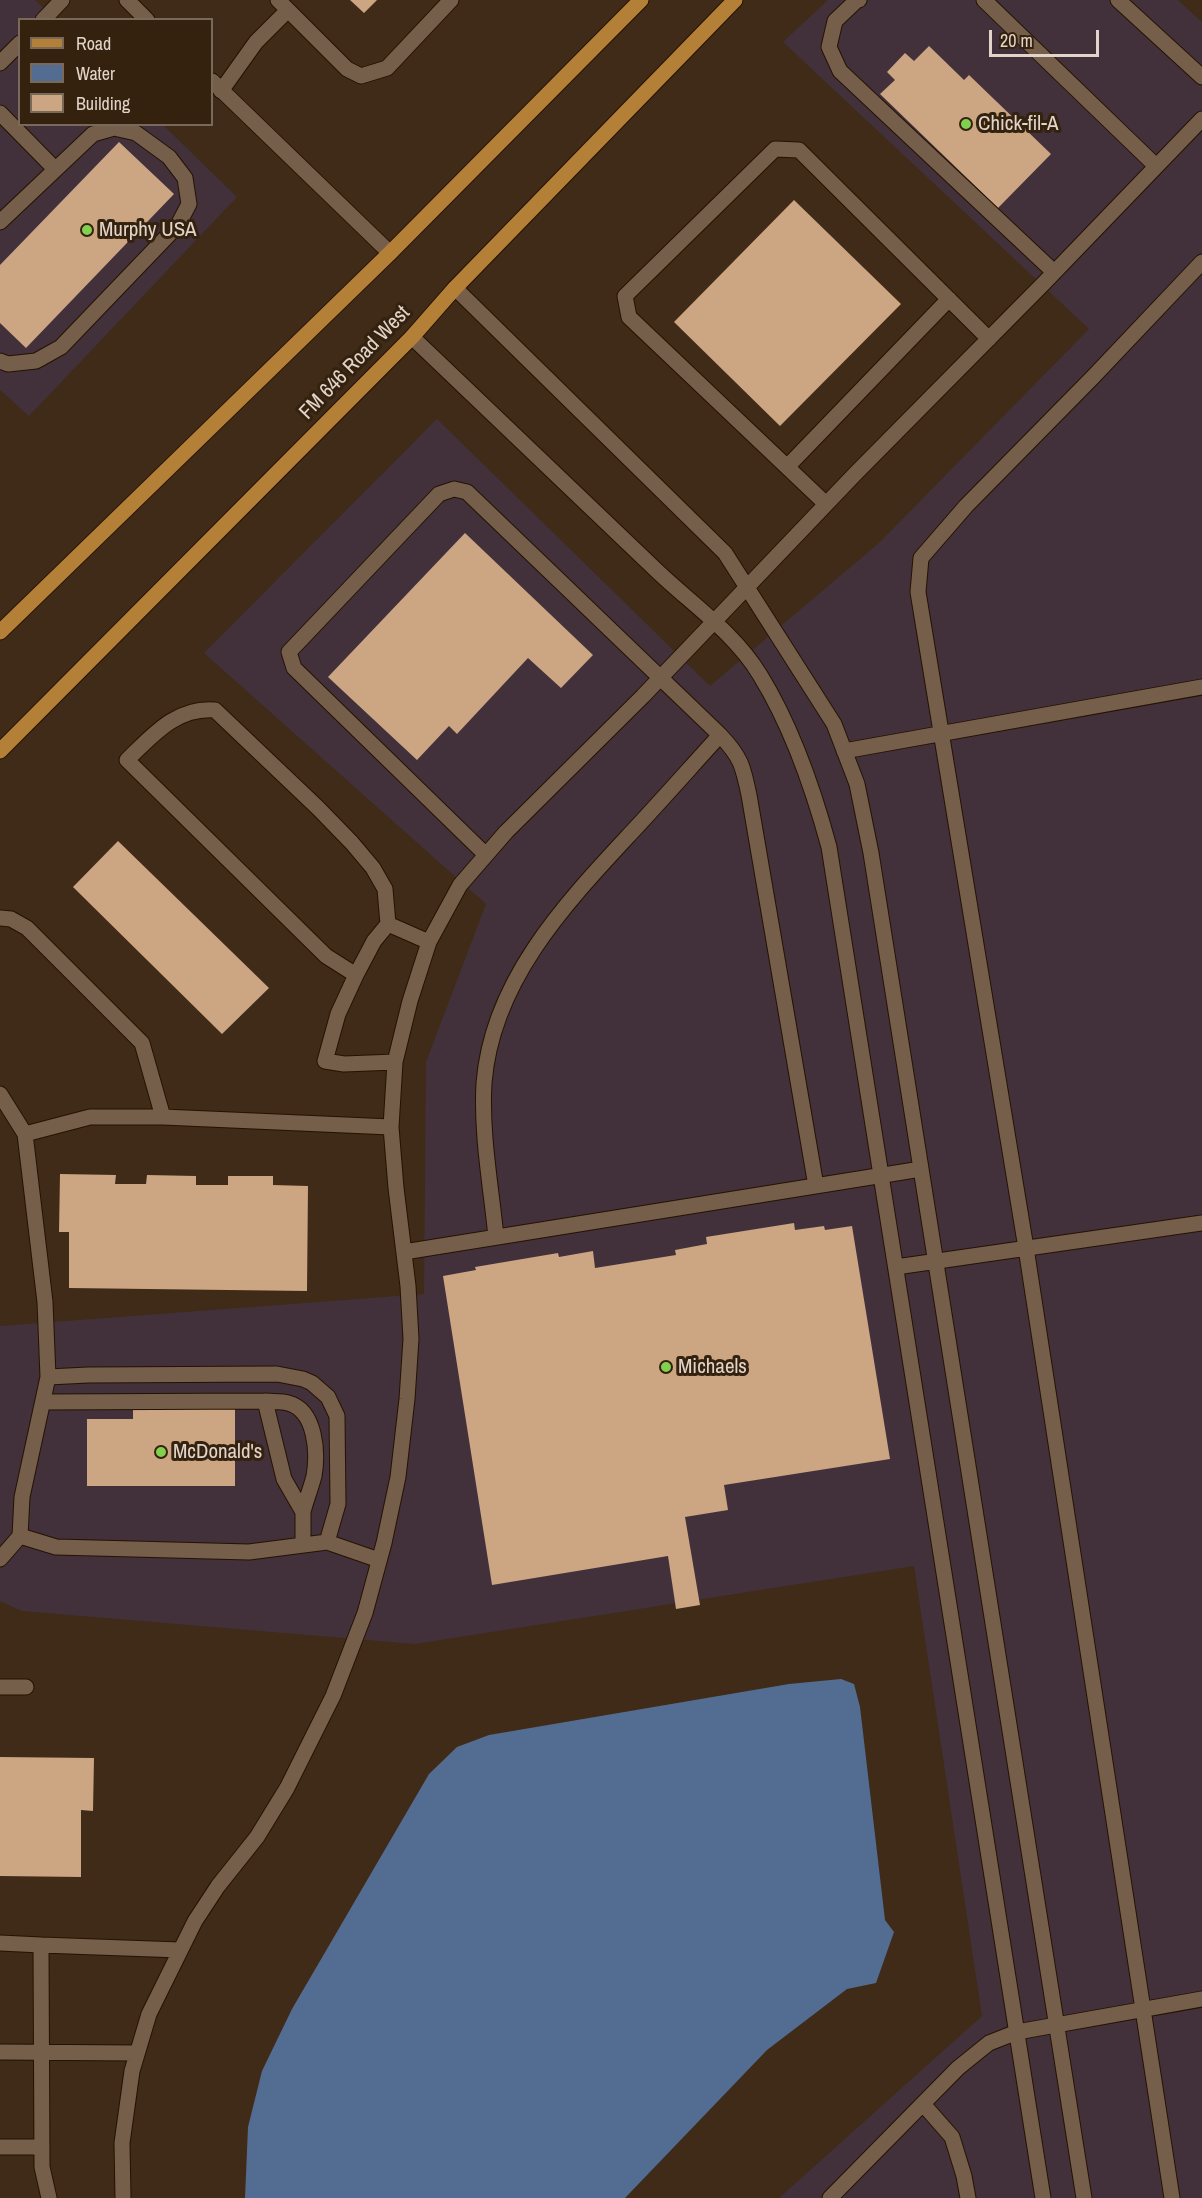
<!DOCTYPE html>
<html>
<head>
<meta charset="utf-8">
<style>
  body { margin:0 }
  #map { position:relative; width:1202px; height:2198px; overflow:hidden; background:#3f2b18; font-family:"Archivo Narrow",sans-serif }
  canvas { display:block }
  .legend { position:absolute; left:18px; top:18px; width:195px; height:108px; box-sizing:border-box; background:#34210e; border:2px solid #796959; margin:0; padding:8px 10px; list-style:none; font-size:18px; color:#e1d4c9 }
  .legend li { display:flex; align-items:center; gap:12px; height:30px }
  .legend b { width:30px; border:2px solid #796959 }
  .scale { position:absolute; left:989px; top:30px; width:110px; height:27px; box-sizing:border-box; border:3px solid #e1d4c9; border-top:0; padding-left:8px; font-size:18px; line-height:21px; white-space:nowrap; color:#e1d4c9; -webkit-text-stroke:4px #34210e; paint-order:stroke }
</style>
</head>
<body>
<div id="map">
<canvas width="1202" height="2198"></canvas>
<ul class="legend">
<li><b style="height:8px;background:#b48037"></b>Road</li>
<li><b style="height:16px;background:#536d92"></b>Water</li>
<li><b style="height:16px;background:#cca582"></b>Building</li>
</ul>
<div class="scale">20 m</div>
</div>
<script>
const g = document.querySelector('canvas').getContext('2d');
g.lineJoin = 'round';
function fill(path, color) {
  g.fillStyle = color;
  g.fill(path, 'evenodd');
}
function strokePath(path, color, width, dash) {
  g.strokeStyle = color;
  g.lineWidth = width;
  g.lineCap = dash ? 'butt' : 'round';
  g.setLineDash(dash || []);
  g.stroke(path);
}
function drawText(font, color, halo, rows, align = 'center') {
  g.font = font + ' "Archivo Narrow",sans-serif';
  g.lineWidth = 6;
  g.setLineDash([]);
  g.textBaseline = 'middle';
  g.strokeStyle = halo;
  g.fillStyle = color;
  for (const [text, x, y, turn = 0] of rows) {
    g.save();
    g.translate(x, y);
    g.rotate((+turn || 0) * Math.PI / 180);
    g.textAlign = isNaN(turn) ? turn : align;
    if (halo) g.strokeText(text, 0, 0);
    g.fillText(text, 0, 0);
    g.restore();
  }
}
fill(new Path2D(`
  M 0,0 L 35,0 L 55,19 L 20,20 L 20,124 L 163,125 L 237,197 L 29,416 L 0,390 Z
  M 828,0 L 1178,0 L 1202,22 L 1202,2198 L 779,2198 L 982,2016 L 914,1566 L 415,1644 L 22,1611 L 0,1601 L 0,1326 L 424,1294 L 426,1062 L 486,904 L 204,653 L 437,419 L 710,686 L 879,543 L 1089,329 L 783,42 Z`), '#42313b');
fill(new Path2D(`
  M 841,1679 L 854,1684 L 860,1707 L 885,1920 L 894,1932 L 876,1983 L 847,1989 L 767,2050 L 625,2198 L 245,2198 L 248,2127 L 262,2071 L 292,2009 L 429,1774 L 457,1747 L 489,1735 L 789,1684 Z`), '#536d92');
fill(new Path2D(`
  M 350,0 L 377,0 L 364,13 Z
  M 929,46 L 964,80 L 969,75 L 1051,154 L 998,208 L 880,94 L 895,80 L 887,72 L 905,53 L 914,61 Z
  M 119,142 L 174,194 L 26,348 L 0,323 L 0,265 Z
  M 794,200 L 901,304 L 780,426 L 674,322 Z
  M 465,533 L 593,655 L 561,688 L 528,658 L 457,734 L 449,726 L 417,760 L 328,677 Z
  M 118,841 L 269,988 L 222,1034 L 73,887 Z
  M 60,1174 L 116,1175 L 115,1184 L 146,1184 L 147,1175 L 196,1176 L 196,1185 L 228,1185 L 228,1176 L 273,1176 L 273,1185 L 308,1186 L 307,1291 L 69,1288 L 69,1232 L 59,1232 Z
  M 794,1223 L 795,1230 L 824,1226 L 825,1230 L 852,1226 L 890,1459 L 724,1485 L 728,1510 L 685,1517 L 700,1605 L 676,1609 L 668,1556 L 492,1585 L 443,1276 L 476,1270 L 475,1267 L 558,1253 L 559,1257 L 593,1251 L 595,1268 L 676,1255 L 675,1250 L 707,1244 L 706,1237 Z
  M 133,1407 L 235,1407 L 235,1486 L 87,1486 L 87,1419 L 133,1419 Z
  M 0,1757 L 94,1758 L 93,1811 L 81,1810 L 81,1877 L 0,1876 Z`), '#cca582');
const minor = new Path2D(`
  M 127,0 L 147,20
  M 278,0 L 347,69 L 361,76 L 387,68 L 451,0
  M 859,0 L 856,1 L 835,21 L 829,47 L 840,71 L 1054,272
  M 984,0 L 1156,166
  M 1118,0 L 1202,77
  M 43,20 L 62,0
  M 0,63 L 20,43
  M 212,81 L 390,253
  M 221,91 L 256,42 L 288,10
  M 0,113 L 55,169
  M 0,222 L 93,134 L 114,128 L 136,133 L 169,157 L 185,178 L 189,204 L 178,225 L 61,347 L 36,361 L 8,364 L 0,361
  M 455,288 L 725,553 L 834,724 L 857,784 L 871,853 L 1084,2198
  M 412,337 C 493,414 574,492 655,569 C 690,603 734,632 760,675 C 792,727 813,788 829,847 L 1043,2198
  M 787,467 L 949,299
  M 826,504 L 629,317 L 625,296 L 775,149 L 799,150 L 989,339
  M 720,735 C 741,757 743,766 749,795 L 816,1186
  M 844,751 L 1202,687
  M 486,855 L 294,668 L 289,652 L 439,494 L 454,489 L 467,492 L 720,735 C 690,768 661,801 631,833 C 565,904 492,981 484,1083 C 481,1134 491,1186 496,1237
  M 0,918 L 11,919 L 27,928 L 142,1043 L 163,1117 L 391,1127
  M 388,924 L 374,941 L 356,975 L 326,956 L 127,760 C 153,735 176,707 215,710 L 318,808 L 352,843 L 373,868 L 385,889 L 388,924 L 429,942
  M 356,975 L 338,1014 L 325,1061 L 344,1064 L 395,1062
  M 0,1094 L 25,1134 L 45,1302 L 48,1377
  M 25,1134 L 90,1117 L 163,1117
  M 404,1252 L 921,1169
  M 896,1267 L 1202,1223
  M 265,1401 C 272,1402 281,1401 288,1403 C 316,1410 318,1453 314,1476 C 311,1488 306,1500 303,1512
  M 43,1402 L 265,1401 L 284,1479 L 303,1512 L 303,1544
  M 327,1542 L 249,1552 L 56,1547 L 20,1536 L 22,1497 L 48,1377 L 88,1375 L 277,1374 L 303,1379 L 312,1383 L 328,1397 L 337,1416 L 338,1504 L 327,1542 L 379,1560
  M 0,1559 L 20,1536
  M 0,1687 L 26,1687
  M 0,1943 L 41,1945 L 42,2167 L 49,2198
  M 41,1945 L 180,1950
  M 0,2052 L 137,2053
  M 923,2104 L 952,2137 L 964,2176 L 968,2198
  M 0,2147 L 42,2147
  M 123,2198 L 122,2143 L 132,2071 L 149,2014 L 195,1921 L 218,1886 L 257,1837 L 287,1788 L 333,1696 L 365,1613 L 384,1543 L 398,1477 L 407,1399 L 411,1339 L 408,1286 L 396,1188 L 391,1127 L 395,1062 L 410,1001 L 429,942 L 460,885 L 506,832 L 643,696 L 855,474 L 1044,283 L 1202,119
  M 830,2198 L 958,2068 L 989,2043 L 1017,2032 L 1202,1999
  M 1172,2198 L 1026,1248 L 918,592 L 921,558 L 966,506 L 1093,377 L 1202,262`);
const major = new Path2D(`
  M 0,632 L 390,253 L 641,0
  M 0,751 L 412,337 L 455,288 L 735,0`);
strokePath(minor, '#251202', 17);
strokePath(major, '#251202', 17);
strokePath(minor, '#755e4a', 15);
strokePath(major, '#b48037', 15);
for (const [x, y, r, color] of [
  [966,124,6,"#82d04f"],
  [87,230,6,"#82d04f"],
  [666,1367,6,"#82d04f"],
  [161,1452,6,"#82d04f"]
]) {
  const dot = new Path2D();
  dot.arc(x, y, r, 0, 2 * Math.PI);
  g.fillStyle = color;
  g.fill(dot);
  strokePath(dot, '#34210e', 2);
}
drawText('21px', '#e1d4c9', '#34210e', [
  ["Chick-fil-A",978,124],
  ["Murphy USA",99,230],
  ["Michaels",678,1367],
  ["McDonald's",173,1452]
], 'left');
drawText('21px', '#e1d4c9', '#34210e', [
  ["FM 646 Road West",355,363,-46]
]);
</script>
</body>
</html>
